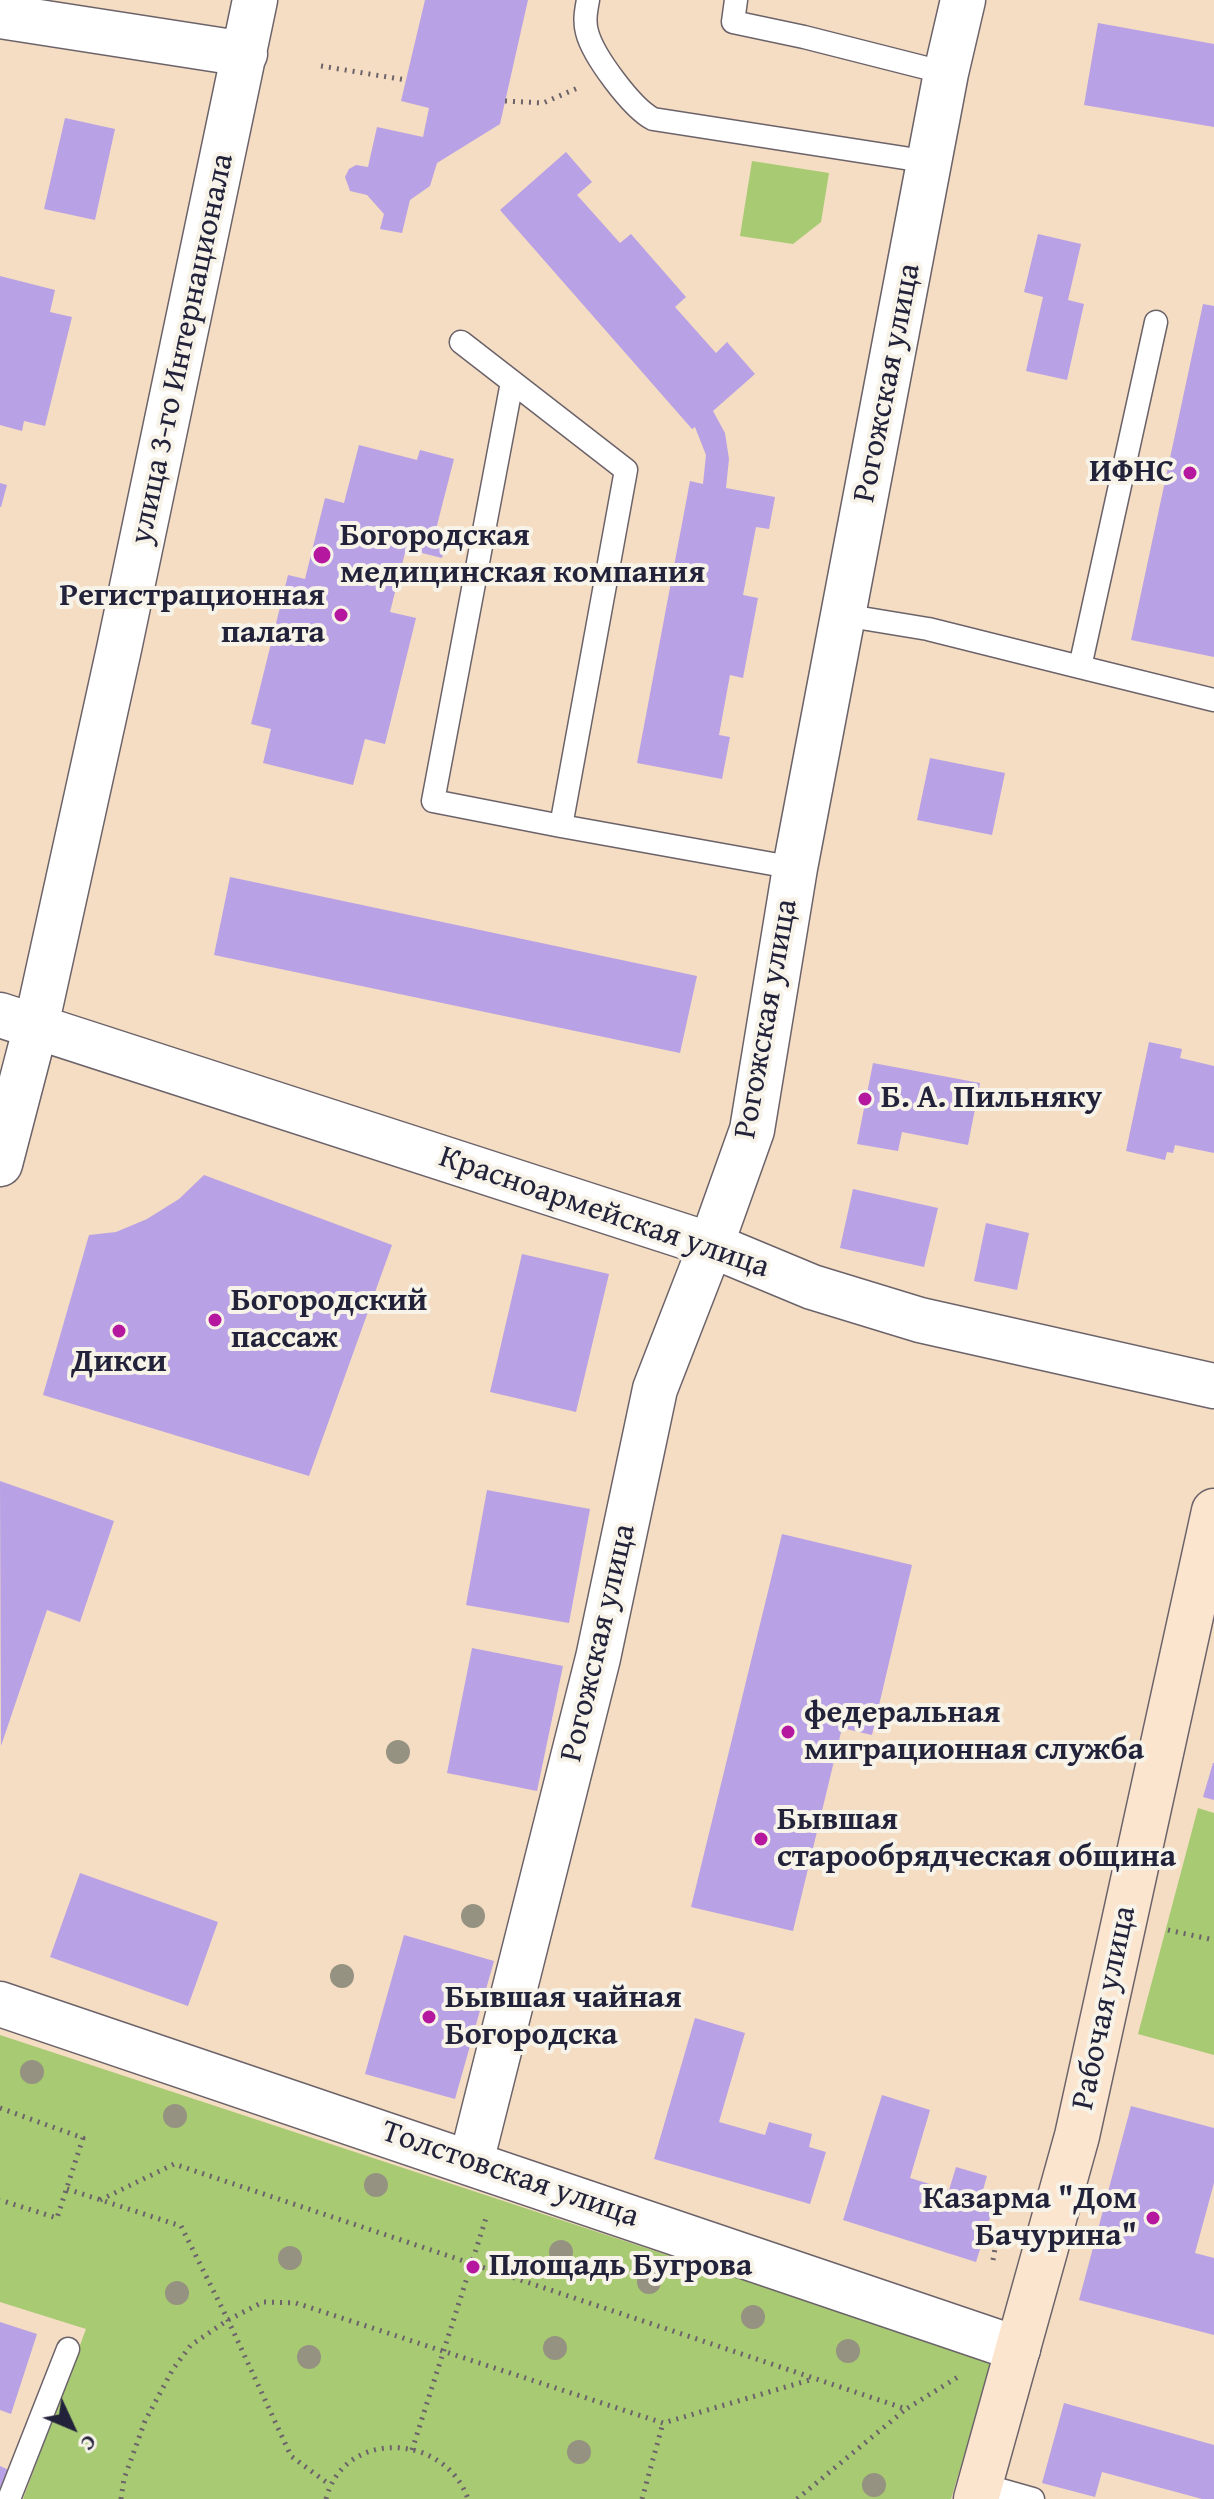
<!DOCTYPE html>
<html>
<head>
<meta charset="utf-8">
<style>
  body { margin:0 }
  #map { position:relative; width:1214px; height:2499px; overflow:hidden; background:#f4ddc2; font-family:"Gentium Book Plus",serif }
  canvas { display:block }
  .north { position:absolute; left:32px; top:2387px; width:80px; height:80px; -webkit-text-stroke:6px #f7f3e8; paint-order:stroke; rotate:134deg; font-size:22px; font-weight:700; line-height:32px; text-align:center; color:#22223b }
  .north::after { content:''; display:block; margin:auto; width:28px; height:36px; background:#22223b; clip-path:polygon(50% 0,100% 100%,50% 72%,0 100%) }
</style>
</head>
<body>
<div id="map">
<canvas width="1214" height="2499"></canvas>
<div class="north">С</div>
</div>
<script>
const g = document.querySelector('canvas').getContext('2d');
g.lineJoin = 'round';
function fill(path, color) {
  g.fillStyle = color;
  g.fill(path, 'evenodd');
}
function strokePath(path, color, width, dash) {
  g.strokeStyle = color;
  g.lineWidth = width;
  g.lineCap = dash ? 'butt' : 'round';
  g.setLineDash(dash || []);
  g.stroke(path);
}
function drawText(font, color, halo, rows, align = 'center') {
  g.font = font + ' "Gentium Book Plus",serif';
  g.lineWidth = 8;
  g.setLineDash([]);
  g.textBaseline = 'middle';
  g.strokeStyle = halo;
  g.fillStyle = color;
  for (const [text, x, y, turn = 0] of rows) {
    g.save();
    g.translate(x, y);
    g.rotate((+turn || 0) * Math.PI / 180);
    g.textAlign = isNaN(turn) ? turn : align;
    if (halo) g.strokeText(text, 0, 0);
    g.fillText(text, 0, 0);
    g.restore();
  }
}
fill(new Path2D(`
  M 752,161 L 829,173 L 821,222 L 793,244 L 740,236 Z
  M 1198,1808 L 1214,1813 L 1214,2055 L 1138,2034 Z
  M 0,2035 L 992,2362 L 951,2499 L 23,2499 L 86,2329 L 0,2302 Z`), '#a7ca73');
fill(new Path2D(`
  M 425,0 L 528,0 L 500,124 L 437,163 L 430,186 L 410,200 L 402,233 L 380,229 L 384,214 L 367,195 L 350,191 L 345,177 L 349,169 L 356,165 L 368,167 L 377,127 L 423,137 L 429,108 L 401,101 Z
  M 1098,23 L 1214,44 L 1214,127 L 1084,105 Z
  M 65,118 L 115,129 L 95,220 L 44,209 Z
  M 566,152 L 592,182 L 577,195 L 620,243 L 631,234 L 686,297 L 675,307 L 716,353 L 727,342 L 755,374 L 713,411 L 725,433 L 729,459 L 726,488 L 775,497 L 769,529 L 756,527 L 743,595 L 758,598 L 743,678 L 730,675 L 719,735 L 730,737 L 722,779 L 637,763 L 690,481 L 703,484 L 706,455 L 695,427 L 692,429 L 500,210 Z
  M 1038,234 L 1081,244 L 1068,300 L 1084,304 L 1067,380 L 1026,371 L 1043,297 L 1024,292 Z
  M 0,276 L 55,290 L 50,312 L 72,317 L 45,426 L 24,421 L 22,431 L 0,425 Z
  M 1203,304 L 1214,306 L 1214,657 L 1131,640 Z
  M 359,445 L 417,460 L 420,450 L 454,459 L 434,537 L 447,540 L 442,558 L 406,549 L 390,612 L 416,618 L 385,744 L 365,739 L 353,785 L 263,763 L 271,729 L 251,724 L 288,575 L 305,579 L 325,498 L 344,503 Z
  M 0,483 L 7,485 L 1,507 L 0,507 Z
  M 930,758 L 1005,773 L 992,835 L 917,820 Z
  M 230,877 L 697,976 L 680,1053 L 214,955 Z
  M 1149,1042 L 1182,1049 L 1180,1058 L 1214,1066 L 1214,1153 L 1175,1145 L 1173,1153 L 1167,1152 L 1165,1160 L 1126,1151 Z
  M 873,1063 L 980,1083 L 968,1145 L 902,1132 L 898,1151 L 857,1144 Z
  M 204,1175 L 392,1245 L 309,1476 L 43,1395 L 89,1235 L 116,1232 L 147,1219 L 179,1199 Z
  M 853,1189 L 938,1208 L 924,1267 L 840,1248 Z
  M 986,1223 L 1029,1233 L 1017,1290 L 974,1281 Z
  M 522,1254 L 609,1274 L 576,1412 L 490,1392 Z
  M 0,1481 L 114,1521 L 80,1622 L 47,1610 L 1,1746 Z
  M 487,1490 L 590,1509 L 569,1623 L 466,1605 Z
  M 782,1534 L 912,1565 L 872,1735 L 842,1728 L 793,1931 L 691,1907 Z
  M 472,1648 L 563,1666 L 537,1791 L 447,1773 Z
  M 1213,1763 L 1214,1763 L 1214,1800 L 1203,1797 Z
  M 80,1873 L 218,1922 L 188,2006 L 50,1957 Z
  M 404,1935 L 494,1961 L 455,2099 L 365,2074 Z
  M 695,2018 L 745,2033 L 719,2122 L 765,2135 L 769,2122 L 812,2134 L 809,2147 L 826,2152 L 810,2204 L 654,2159 Z
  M 882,2095 L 930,2110 L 910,2178 L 949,2190 L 956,2167 L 987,2176 L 981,2197 L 995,2202 L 976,2262 L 843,2220 Z
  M 1131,2106 L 1214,2128 L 1214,2183 L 1195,2253 L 1214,2258 L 1214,2335 L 1079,2300 Z
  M 0,2322 L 37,2334 L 11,2414 L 0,2410 Z
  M 1064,2403 L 1214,2445 L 1214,2499 L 1202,2499 L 1102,2472 L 1095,2497 L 1042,2483 Z
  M 0,2466 L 11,2471 L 0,2498 Z`), '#b9a1e5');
const lane = new Path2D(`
  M 588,0 C 586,11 584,21 587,32 C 593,56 632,108 653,119 L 930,162
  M 736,0 L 733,22 L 804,37 L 946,73
  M 1156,322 L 1080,667 L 1214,700
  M 461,342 L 626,470 L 561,826 L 795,868
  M 512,382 L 433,801 L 561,826
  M 843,615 L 928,629 L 1080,667
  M 980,2484 L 1033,2499
  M 9,2499 L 68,2349`);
const street = new Path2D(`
  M 0,16 L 245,54
  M 0,1015 L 711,1245 L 812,1287 L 920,1320 L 1214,1386
  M 0,1164 L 36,1026 L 119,649 L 255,0
  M 0,2004 L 1018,2349
  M 471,2162 L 598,1658 L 655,1389 L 711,1245 L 752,1130 L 795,868 L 946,73 L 963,0`);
const secondary = new Path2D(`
  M 976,2499 L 1077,2136 L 1214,1511`);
strokePath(lane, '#6c636a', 25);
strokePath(street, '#6c636a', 47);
strokePath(secondary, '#6c636a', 47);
strokePath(new Path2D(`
  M 321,66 L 406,80
  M 505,101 L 543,103 L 580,87
  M 1168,1930 L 1214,1940
  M 0,2108 L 83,2138 L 57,2218 L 0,2200
  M 67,2189 L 181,2226 L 228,2320 L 291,2456 L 330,2485
  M 100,2200 L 174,2164 L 906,2409 L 958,2377
  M 993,2260 L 997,2237 L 1003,2238
  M 412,2450 L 487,2215
  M 121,2499 L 124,2479 L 145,2421 L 173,2369 L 191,2345 L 228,2320 L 263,2302 L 296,2303 L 663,2423 L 813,2379
  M 326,2499 C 344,2428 445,2433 468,2499
  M 642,2499 L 663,2423
  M 797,2499 L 906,2409`), '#6c636a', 5, [2, 6]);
strokePath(lane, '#fff', 22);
strokePath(street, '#fff', 44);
strokePath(secondary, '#fce5cf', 44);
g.fillStyle = '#969281';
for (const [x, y] of [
  [398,1752],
  [473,1916],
  [342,1976],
  [32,2072],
  [175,2116],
  [376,2185],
  [561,2252],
  [290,2258],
  [649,2282],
  [177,2293],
  [753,2317],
  [555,2348],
  [848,2351],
  [309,2357],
  [579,2452],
  [874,2485]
]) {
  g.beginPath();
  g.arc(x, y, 12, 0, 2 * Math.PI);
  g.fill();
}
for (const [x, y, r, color] of [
  [1190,473,8,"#b5179e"],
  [322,555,10,"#b5179e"],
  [341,615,8,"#b5179e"],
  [865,1099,8,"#b5179e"],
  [215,1320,8,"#b5179e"],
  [119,1331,8,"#b5179e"],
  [788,1732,8,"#b5179e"],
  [761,1839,8,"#b5179e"],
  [429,2017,8,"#b5179e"],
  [1153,2218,8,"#b5179e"],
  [473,2267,8,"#b5179e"]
]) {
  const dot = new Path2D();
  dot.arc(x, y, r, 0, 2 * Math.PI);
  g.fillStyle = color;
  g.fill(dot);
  strokePath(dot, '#f7f3e8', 3);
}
drawText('32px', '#22223b', '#f7f3e8', [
  ["улица 3-го Интернационала",183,349,-78],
  ["Рогожская улица",888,383,-79],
  ["Рогожская улица",767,1019,-80],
  ["Красноармейская улица",604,1213,19],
  ["Рогожская улица",599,1643,-77],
  ["Рабочая улица",1105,2008,-78],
  ["Толстовская улица",510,2175,19]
]);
drawText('bold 32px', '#22223b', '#f7f3e8', [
  ["ИФНС",1174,473,"right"],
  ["Богородская",340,537],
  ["медицинская компания",340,574],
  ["Регистрационная",325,597,"right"],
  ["палата",325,634,"right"],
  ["Б. А. Пильняку",881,1099],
  ["Богородский",231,1302],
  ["пассаж",231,1339],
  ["Дикси",119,1363,"center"],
  ["федеральная",804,1714],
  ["миграционная служба",804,1751],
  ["Бывшая",777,1821],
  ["старообрядческая община",777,1858],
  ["Бывшая чайная",445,1999],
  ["Богородска",445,2036],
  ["Казарма \"Дом",1137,2200,"right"],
  ["Бачурина\"",1137,2237,"right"],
  ["Площадь Бугрова",489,2267]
], 'left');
</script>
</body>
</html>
